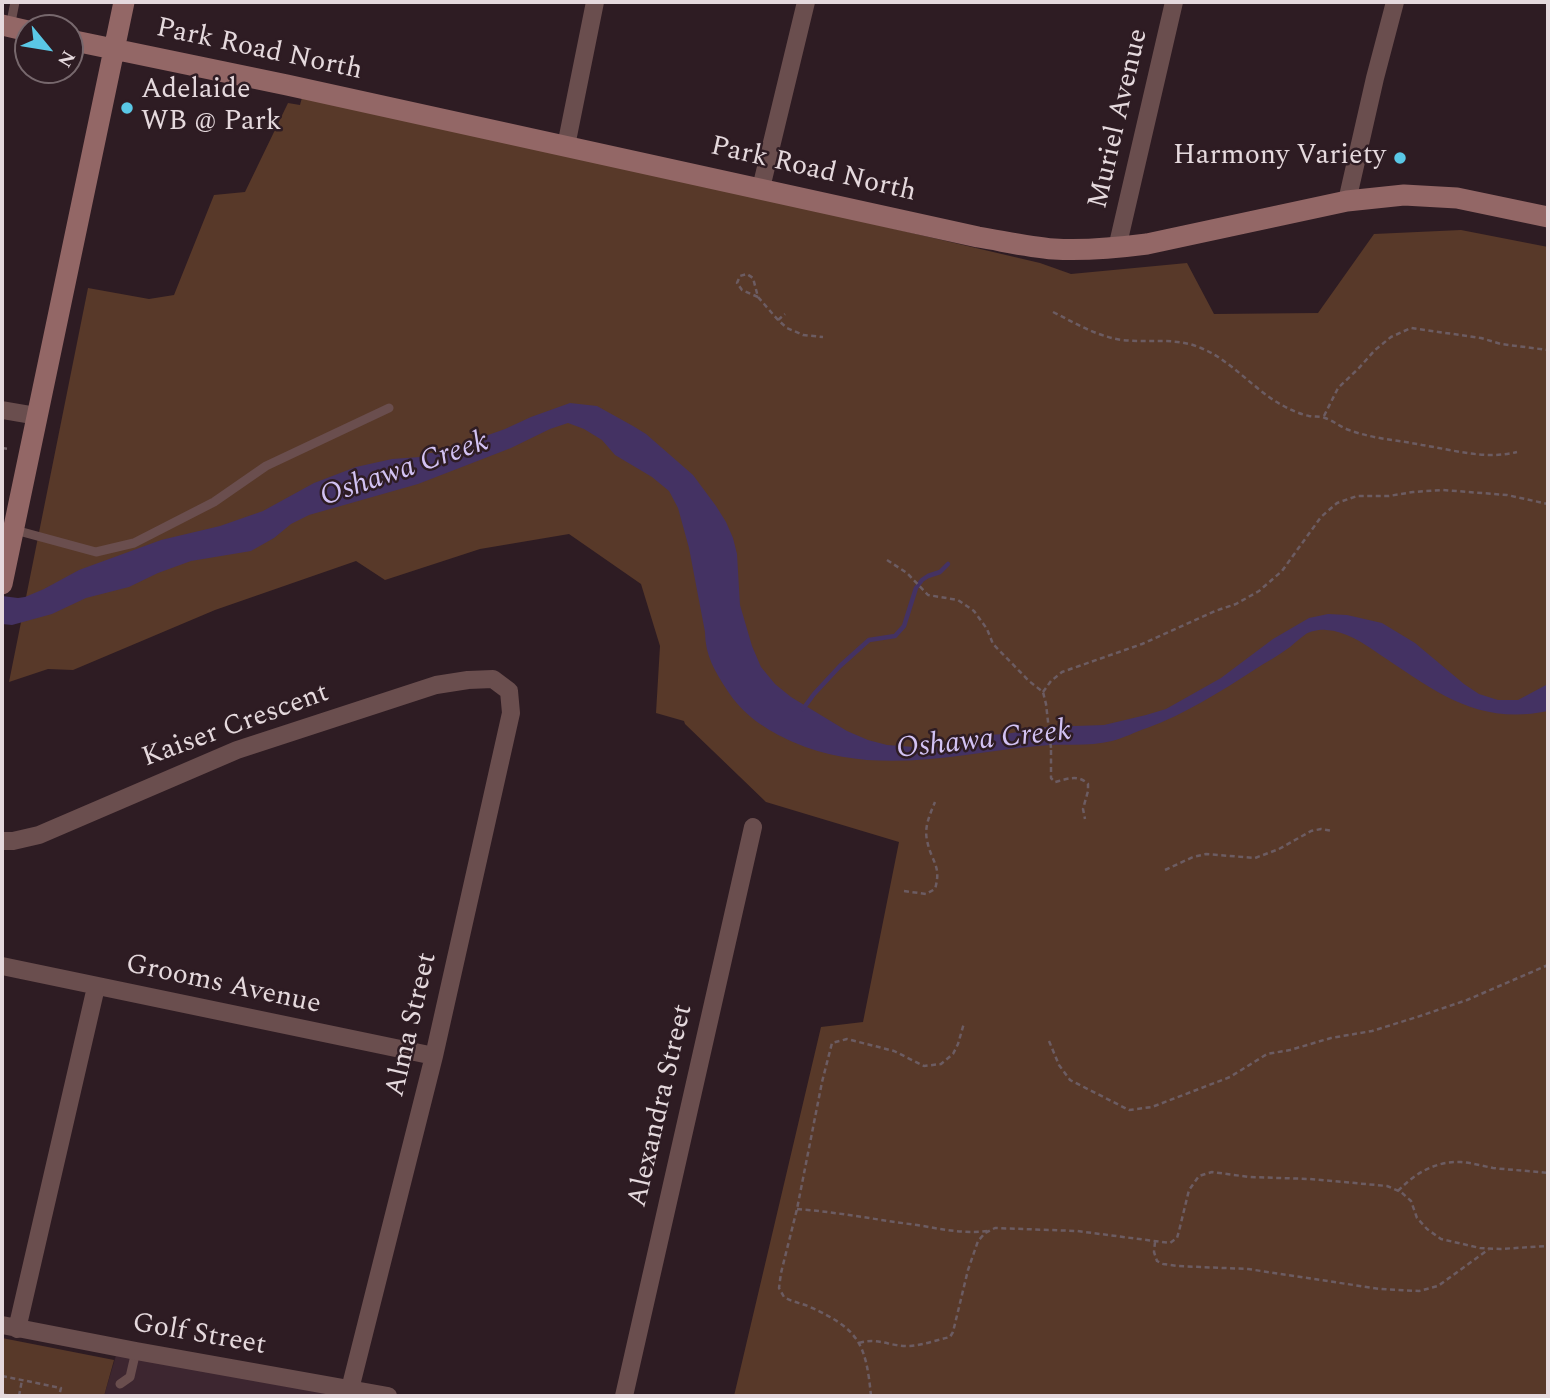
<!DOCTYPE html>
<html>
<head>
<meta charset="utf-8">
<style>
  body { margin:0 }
  #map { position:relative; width:1550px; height:1398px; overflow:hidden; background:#2e1c23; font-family:Spectral,serif }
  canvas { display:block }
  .frame { position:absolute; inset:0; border:4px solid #e5d9dd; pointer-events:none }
  .north { position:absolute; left:14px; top:14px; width:70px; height:70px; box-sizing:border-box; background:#2e1c23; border:2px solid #77686d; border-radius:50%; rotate:120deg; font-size:19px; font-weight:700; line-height:28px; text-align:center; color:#e5d9dd }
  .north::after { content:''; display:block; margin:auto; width:24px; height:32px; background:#5ac8e6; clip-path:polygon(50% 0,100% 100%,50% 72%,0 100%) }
</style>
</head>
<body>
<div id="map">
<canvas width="1550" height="1398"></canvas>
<div class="frame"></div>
<div class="north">N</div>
</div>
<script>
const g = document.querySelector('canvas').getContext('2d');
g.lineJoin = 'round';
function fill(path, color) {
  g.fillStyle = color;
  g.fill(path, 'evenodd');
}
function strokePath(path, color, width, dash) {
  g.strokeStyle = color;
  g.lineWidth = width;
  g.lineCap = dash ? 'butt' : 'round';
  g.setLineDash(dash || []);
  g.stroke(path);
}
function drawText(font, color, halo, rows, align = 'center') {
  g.font = font + ' Spectral,serif';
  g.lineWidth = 5;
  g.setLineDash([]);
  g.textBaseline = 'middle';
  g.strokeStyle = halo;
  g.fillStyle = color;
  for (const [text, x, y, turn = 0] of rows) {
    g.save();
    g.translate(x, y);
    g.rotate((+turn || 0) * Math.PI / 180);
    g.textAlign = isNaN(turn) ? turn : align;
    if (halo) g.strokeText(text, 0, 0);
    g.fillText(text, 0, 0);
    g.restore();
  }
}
fill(new Path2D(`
  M 117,1352 L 345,1396 L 104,1396 Z`), '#3d2630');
fill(new Path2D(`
  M 305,86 L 763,198 L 1040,263 L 1071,274 L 1187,263 L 1214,314 L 1318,313 L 1374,234 L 1461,230 L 1548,247 L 1548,1396 L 734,1396 L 821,1027 L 863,1022 L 899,842 L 766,802 L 685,724 L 684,721 L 656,713 L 660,646 L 641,584 L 569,534 L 480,549 L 385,580 L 356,561 L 215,610 L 73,670 L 48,669 L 9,682 L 88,288 L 149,299 L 174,295 L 214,195 L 245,192 L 288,103 L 300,105 Z
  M 2,1338 L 114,1360 L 104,1396 L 2,1396 Z`), '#583929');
fill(new Path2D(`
  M 570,403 L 597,406 L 633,426 L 646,434 L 693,475 L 716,506 L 726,522 L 733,538 L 737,554 L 740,605 L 752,646 L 761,667 L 775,684 L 791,697 L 847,731 L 868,740 L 887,745 L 928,748 L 949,746 L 985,735 L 1006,734 L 1046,727 L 1104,725 L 1146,715 L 1166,709 L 1221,678 L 1273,639 L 1309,618 L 1328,614 L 1347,615 L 1382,623 L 1415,643 L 1464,684 L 1479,694 L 1498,700 L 1518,700 L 1548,684 L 1548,711 C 1477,726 1435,691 1379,654 C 1363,643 1346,631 1326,630 C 1321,629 1311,631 1306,634 C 1300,638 1295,643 1290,647 C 1278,656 1266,662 1254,670 C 1220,692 1185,714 1147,728 C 1135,732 1124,738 1112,741 C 1088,747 1062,743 1038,746 C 954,754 874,777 793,742 C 766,730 743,715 727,690 C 715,672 705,655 705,632 L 689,548 L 678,508 L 669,491 L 652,477 L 615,455 L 602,440 L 584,429 L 568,423 L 550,429 L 511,448 L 418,484 L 309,515 L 291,524 L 274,538 L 251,551 L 191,561 L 158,573 L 129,587 L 86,598 L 52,614 L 12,625 L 2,624 L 2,596 L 18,598 L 25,597 L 44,589 L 79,570 L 161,540 L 220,526 L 263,511 L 314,483 L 356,467 L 392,459 L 420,457 L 429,453 L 446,452 L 461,448 L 474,440 L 505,429 L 531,417 Z`), '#443263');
strokePath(new Path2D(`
  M 803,709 L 814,694 L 840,666 L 869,640 L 895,636 L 904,626 L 916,588 L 922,580 L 928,576 L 940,572 L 948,564`), '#443263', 4.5);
strokePath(new Path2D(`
  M 758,297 L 742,290 L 737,283 L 740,276 L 747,274 L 753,278 L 758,297 L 778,320 L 787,328 L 803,335 L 823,337
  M 1053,312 C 1077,324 1096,336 1122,340 C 1149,343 1176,337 1201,348 C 1232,361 1252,388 1280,404 C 1289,409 1299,414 1309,416 C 1315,417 1320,416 1325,418 C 1334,421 1340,427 1349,430 C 1373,439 1398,440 1422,445 C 1454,450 1485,460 1517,452
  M 778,320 L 785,314
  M 1324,416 L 1338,388 L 1358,369 L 1375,350 L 1391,337 L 1411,328 L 1481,338 L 1501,344 L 1548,350
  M 2,448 L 9,449
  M 887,560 L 907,573 L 928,595 L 958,600 L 974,611 L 987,629 L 993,644 L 1029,681 L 1043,692 L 1046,704 L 1051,748
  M 1043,692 L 1051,681 L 1062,672 L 1142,644 L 1215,611 L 1236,604 L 1259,591 L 1282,571 L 1321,517 L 1337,503 L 1357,496 L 1389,496 L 1413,492 L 1443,490 L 1507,495 L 1548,504
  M 1051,750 L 1051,778 L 1055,782 C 1067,779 1078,774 1088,784 L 1088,791 L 1083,809 L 1085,819
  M 1165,870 L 1193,857 L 1206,854 L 1255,858 L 1279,849 L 1311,831 L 1321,829 L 1333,831
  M 904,891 L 926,894 L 935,889 C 942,865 931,862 927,840 C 924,827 930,814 935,802
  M 1049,1041 L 1059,1065 L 1070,1080 L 1129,1110 L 1152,1107 L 1230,1077 L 1267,1054 L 1290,1050 L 1331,1038 L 1372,1031 L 1417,1017 L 1467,1000 L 1548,965
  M 1398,1191 C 1415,1173 1436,1161 1461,1162 C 1472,1163 1483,1166 1493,1168 C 1512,1170 1530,1171 1548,1173
  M 797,1209 C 838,1212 877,1220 917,1225 C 941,1229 963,1234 988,1231
  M 1155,1242 L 1154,1252 L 1157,1261 L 1163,1264 L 1177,1266 L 1248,1269 L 1380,1289 L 1419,1291 L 1438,1286 L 1489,1249
  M 859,1343 C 879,1337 890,1347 910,1346 C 923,1345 937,1340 950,1337 L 953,1332 L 968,1270 L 978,1241 L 985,1233 L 995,1228 L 1077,1231 L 1170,1243 L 1177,1238 L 1179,1231 L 1189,1190 L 1199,1176 L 1212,1172 L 1249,1177 L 1310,1179 L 1387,1186 L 1401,1192 L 1411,1201 L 1417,1218 L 1427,1229 L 1441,1239 L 1480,1248 L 1500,1249 L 1548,1246
  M 2,1376 L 61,1388 L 59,1396
  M 2,1394 L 6,1395 L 5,1396
  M 19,1396 L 22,1380
  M 871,1396 C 866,1344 859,1329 810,1307 C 801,1303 792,1302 784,1297 L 779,1288 L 781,1273 L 797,1209 L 822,1082 L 832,1043 L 847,1039 L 894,1051 L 924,1066 L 941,1064 L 953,1054 L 958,1044 L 964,1023`), '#6c5c62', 2.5, [5, 3.5]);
strokePath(new Path2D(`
  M 10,27 L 15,2
  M 15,530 L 96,552 L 134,543 L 214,502 L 266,466 L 389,408
  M 120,1384 L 130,1377 L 136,1351`), '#6a4e4e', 9);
strokePath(new Path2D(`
  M 566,146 L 595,2
  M 761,188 L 806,2
  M 1347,201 L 1375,78 L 1395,2
  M 1117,248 L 1174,2
  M 2,410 L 37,416
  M 2,841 L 13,841 L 39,835 L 237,750 L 436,685 L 468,680 L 493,679 L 509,691 L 511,713 L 434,1056 L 350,1389
  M 2,966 L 434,1056
  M 2,1325 L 136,1351 L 388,1396
  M 17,1329 L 96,987
  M 624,1396 L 753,827`), '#6a4e4e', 18);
strokePath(new Path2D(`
  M 2,25 L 28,31
  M 70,40 L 287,85 L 978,237 C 1003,241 1028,247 1054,249 C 1085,251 1116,248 1147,244 L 1347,201 L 1404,195 L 1457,198 L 1548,217
  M 2,584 L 124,2`), '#936766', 21);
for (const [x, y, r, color] of [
  [127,108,7,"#5ac8e6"],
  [1400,158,7,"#5ac8e6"]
]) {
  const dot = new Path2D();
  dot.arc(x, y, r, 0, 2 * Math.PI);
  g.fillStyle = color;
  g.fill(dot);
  strokePath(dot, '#2e1c23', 2.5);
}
drawText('28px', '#e5d9dd', '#2e1c23', [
  ["Park Road North",259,51,12],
  ["Muriel Avenue",1120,119,-77],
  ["Park Road North",813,171,13],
  ["Kaiser Crescent",236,727,-20],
  ["Grooms Avenue",223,986,12],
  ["Alma Street",413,1025,-77],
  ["Alexandra Street",662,1106,-77],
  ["Golf Street",199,1336,10]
]);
drawText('28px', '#e5d9dd', '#2e1c23', [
  ["Adelaide",141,92],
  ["WB @ Park",141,124],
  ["Harmony Variety",1386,158,"right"]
], 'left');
drawText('italic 30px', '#d2c2f3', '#2e1c23', [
  ["Oshawa Creek",405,471,-19],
  ["Oshawa Creek",984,742,-6]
]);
</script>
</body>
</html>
